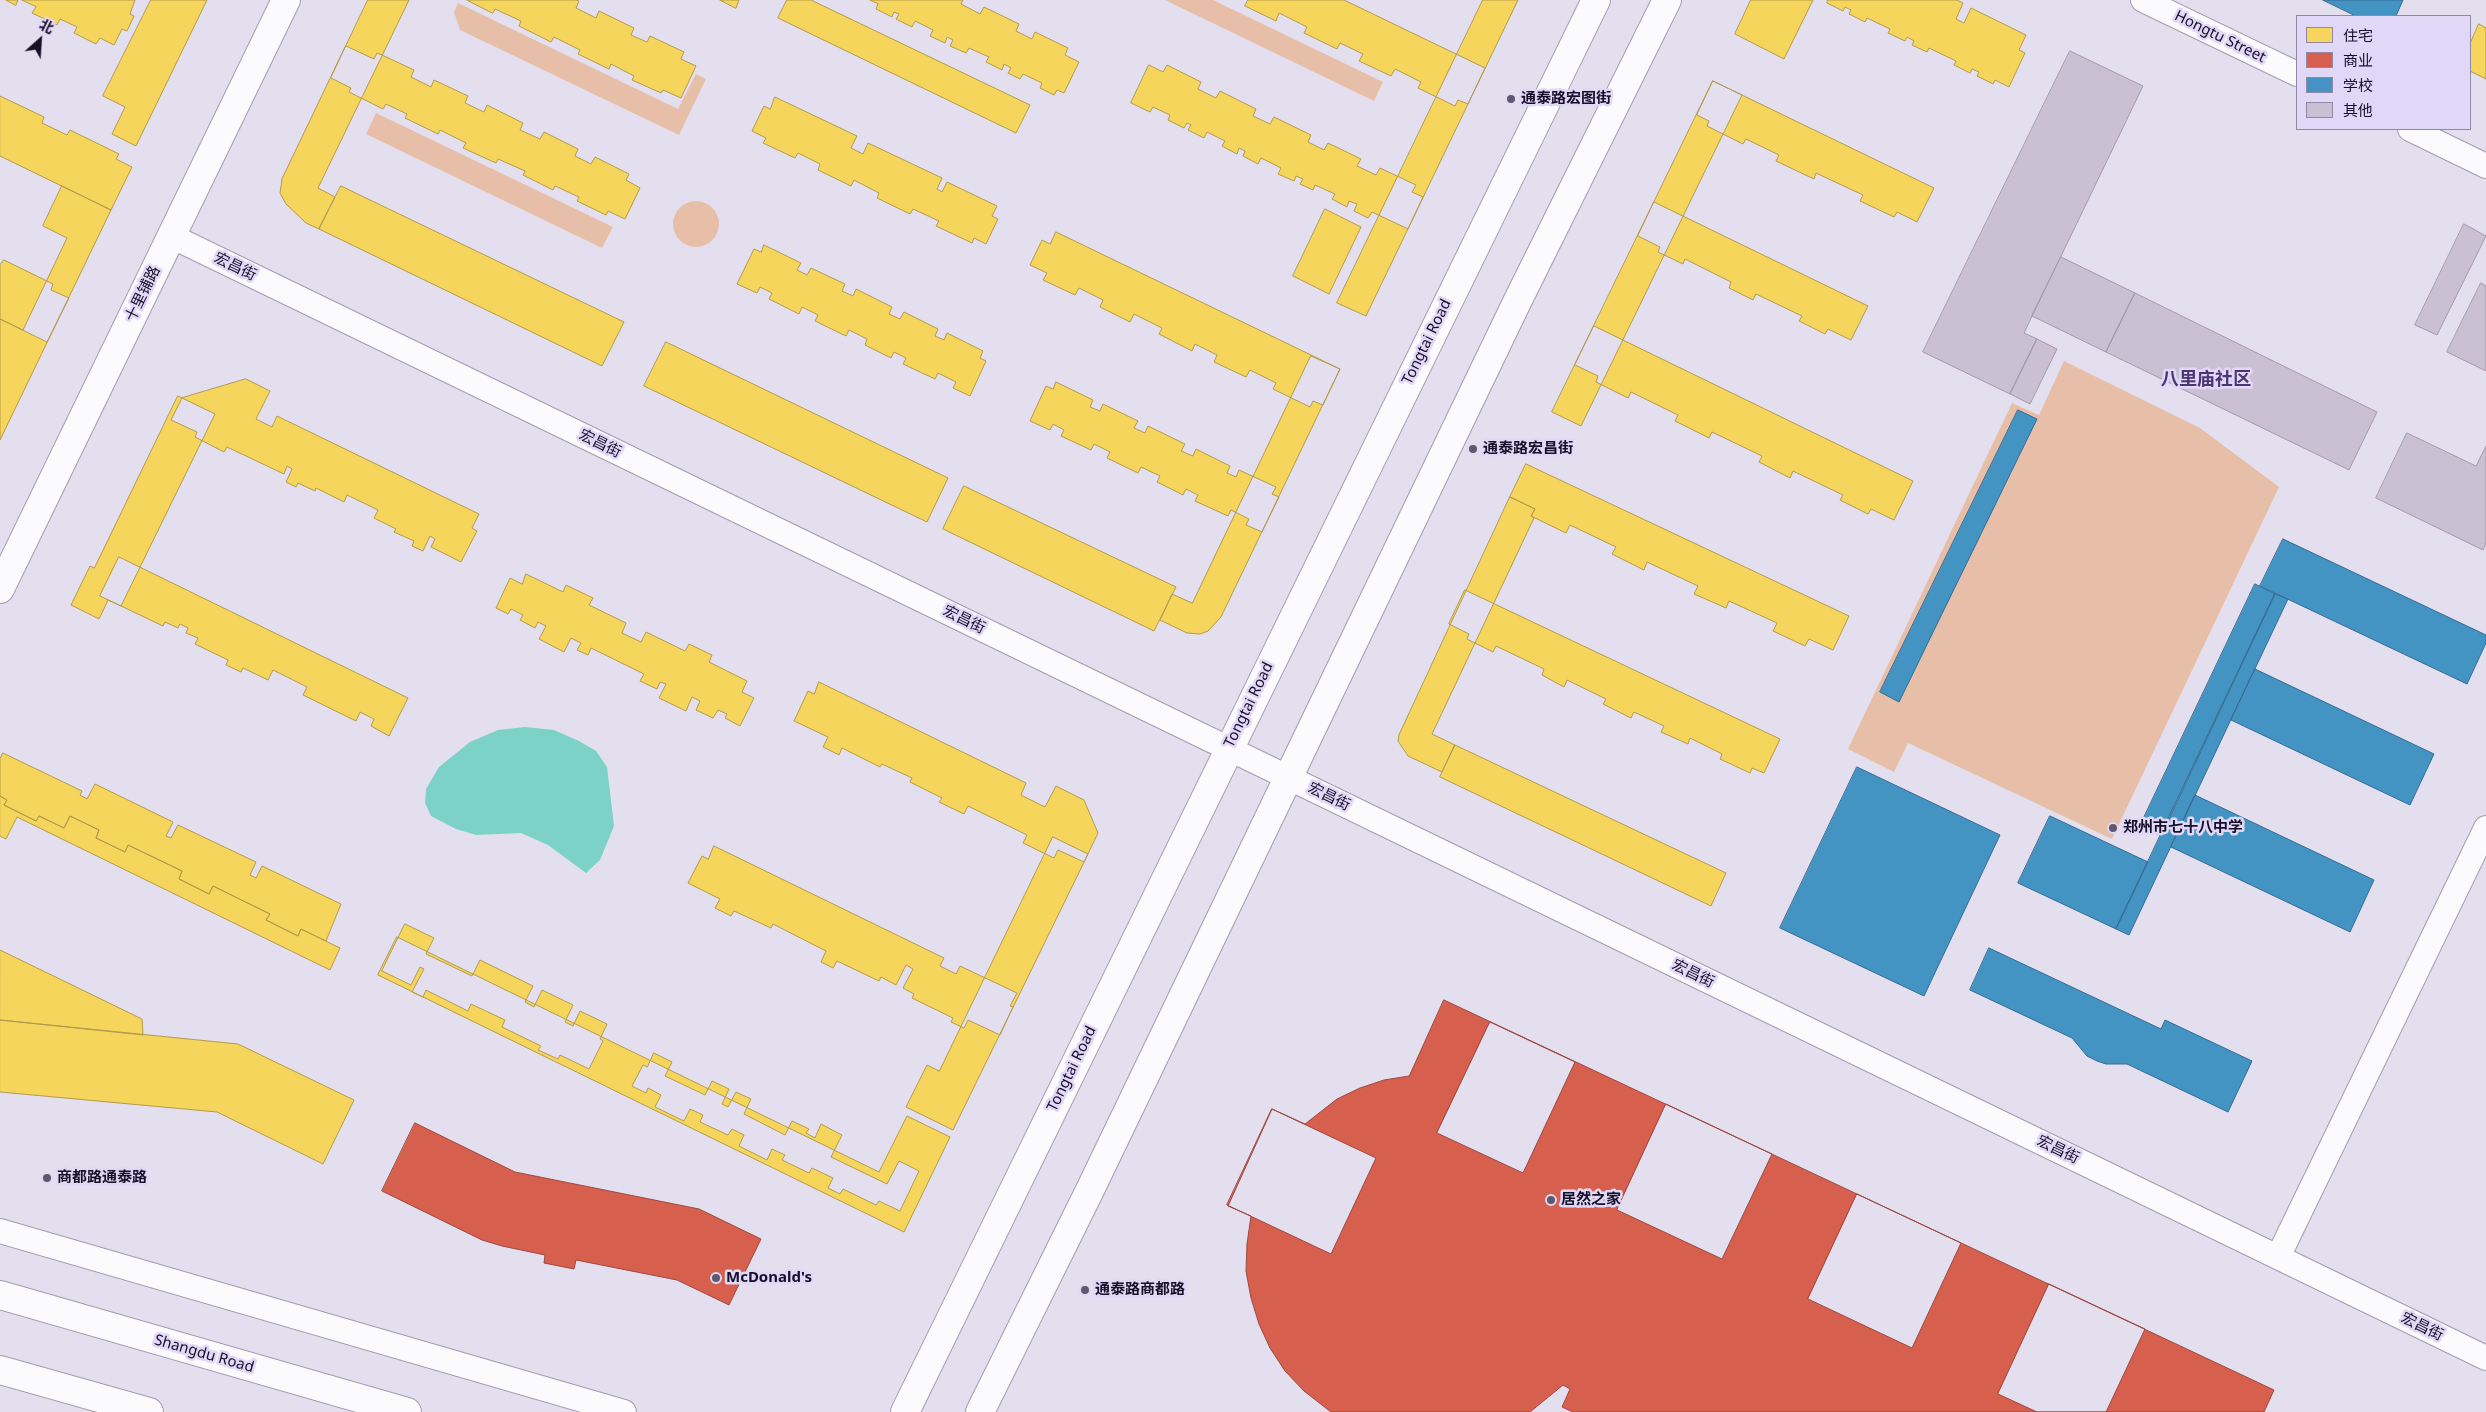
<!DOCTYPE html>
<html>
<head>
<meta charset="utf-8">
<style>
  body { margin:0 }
  #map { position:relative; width:2486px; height:1412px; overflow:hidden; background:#e4dfef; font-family:"Noto Sans","Noto Sans SC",sans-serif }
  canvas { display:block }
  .legend { position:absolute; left:2296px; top:15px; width:175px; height:115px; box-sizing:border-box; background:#e0d8f6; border:1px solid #9088a4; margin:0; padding:6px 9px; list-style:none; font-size:15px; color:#170f28 }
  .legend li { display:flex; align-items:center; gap:10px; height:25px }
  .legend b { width:25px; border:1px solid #9088a4 }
  .north { position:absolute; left:15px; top:15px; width:50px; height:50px; -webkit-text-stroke:4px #e0d8f6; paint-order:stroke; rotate:26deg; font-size:14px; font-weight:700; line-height:20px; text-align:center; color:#170f28 }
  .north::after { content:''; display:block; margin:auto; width:18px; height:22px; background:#170f28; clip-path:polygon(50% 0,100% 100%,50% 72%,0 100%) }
</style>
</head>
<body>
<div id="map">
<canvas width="2486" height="1412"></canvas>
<ul class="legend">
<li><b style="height:14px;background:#f6d55c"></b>住宅</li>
<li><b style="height:14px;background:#d6604d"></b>商业</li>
<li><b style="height:14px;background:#4393c3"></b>学校</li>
<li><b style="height:14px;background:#cbbfd4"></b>其他</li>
</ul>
<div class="north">北</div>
</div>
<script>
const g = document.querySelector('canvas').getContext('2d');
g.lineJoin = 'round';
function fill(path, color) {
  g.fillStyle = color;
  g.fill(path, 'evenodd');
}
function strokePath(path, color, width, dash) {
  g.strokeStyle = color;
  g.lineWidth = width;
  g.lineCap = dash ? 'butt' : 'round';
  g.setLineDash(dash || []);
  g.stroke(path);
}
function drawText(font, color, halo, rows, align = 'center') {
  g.font = font + ' "Noto Sans","Noto Sans SC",sans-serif';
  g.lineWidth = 5;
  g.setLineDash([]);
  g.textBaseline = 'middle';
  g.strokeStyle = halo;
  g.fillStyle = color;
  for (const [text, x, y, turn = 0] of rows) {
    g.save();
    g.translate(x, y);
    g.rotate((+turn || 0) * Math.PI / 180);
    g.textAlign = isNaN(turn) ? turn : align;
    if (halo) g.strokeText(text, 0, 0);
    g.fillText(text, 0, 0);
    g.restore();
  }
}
fill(new Path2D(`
  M 1165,0 L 1213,0 L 1383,82 L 1374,101 Z
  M 458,3 L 678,109 L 696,74 L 706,79 L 679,135 L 460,30 L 454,12 Z
  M 376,113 L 613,227 L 602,248 L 366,134 Z
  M673 224a23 23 0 1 1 46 0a23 23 0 1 1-46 0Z
  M 2064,361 L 2200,428 L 2279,487 L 2112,839 L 1908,743 L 1894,772 L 1848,749 L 2012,403 L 2039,415 Z`), '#e7bfa9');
fill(new Path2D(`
  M 525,727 L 554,730 L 579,741 L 596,751 L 607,767 L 614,826 L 600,860 L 586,873 L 548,845 L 521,833 L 476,835 L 456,829 L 431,816 L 425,803 L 426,789 L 439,767 L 470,742 L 498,730 Z`), '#7cd2c6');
const homes = new Path2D(`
  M 6,0 L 18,0 L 16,5 Z
  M 22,0 L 135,0 L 130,14 L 134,16 L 127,31 L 122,29 L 114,45 L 100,38 L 96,44 L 74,33 L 77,27 L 60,19 L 57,25 L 32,13 L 36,7 Z
  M 151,0 L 207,0 L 136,146 L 112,134 L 125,107 L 103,96 Z
  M 368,0 L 409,0 L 318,188 L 335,197 L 319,229 L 306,223 L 286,204 L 280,193 L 282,179 Z
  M 467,0 L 576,0 L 579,1 L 576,8 L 596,18 L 599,11 L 634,28 L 631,35 L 647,42 L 650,36 L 684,52 L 681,59 L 696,66 L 681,98 L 663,90 L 661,93 L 632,80 L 634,76 L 611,64 L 609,69 L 578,54 L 580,50 L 554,37 L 551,42 L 519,26 L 521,21 L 495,9 L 493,13 Z
  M 720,0 L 739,0 L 736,8 Z
  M 787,0 L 811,0 L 1030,105 L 1016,133 L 778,18 Z
  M 870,0 L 963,0 L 961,4 L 980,14 L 984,7 L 1019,24 L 1016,31 L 1032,39 L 1035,32 L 1068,48 L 1065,55 L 1079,62 L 1064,93 L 1057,90 L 1054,95 L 1040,88 L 1042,83 L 1023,74 L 1020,79 L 1008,73 L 1011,68 L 1004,64 L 1002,70 L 986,62 L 989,57 L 969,48 L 966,53 L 950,46 L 953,40 L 947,37 L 945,43 L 930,36 L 933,30 L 915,21 L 912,27 L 896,19 L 899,14 L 894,12 L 892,17 L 876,9 L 878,4 Z
  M 1248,0 L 1344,0 L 1485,68 L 1468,104 L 1458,100 L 1455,106 L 1418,88 L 1421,82 L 1395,69 L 1391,76 L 1359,61 L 1363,54 L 1340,43 L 1337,49 L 1304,33 L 1307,27 L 1279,13 L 1276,21 L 1245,6 Z
  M 1483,0 L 1518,0 L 1366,316 L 1337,303 Z
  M 1751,0 L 1813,0 L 1784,59 L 1735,34 Z
  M 1828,0 L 1957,0 L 1963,3 L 1956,19 L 1964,23 L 1971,8 L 2026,35 L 2019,50 L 2025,53 L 2009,87 L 1995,80 L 1993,84 L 1977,76 L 1979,72 L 1972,69 L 1970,73 L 1954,65 L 1956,61 L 1929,48 L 1927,52 L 1912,45 L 1914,41 L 1907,37 L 1905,41 L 1888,33 L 1890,29 L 1867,18 L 1865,22 L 1849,14 L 1851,10 L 1845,7 L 1843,11 L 1827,3 Z
  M 2479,24 L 2486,28 L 2486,79 L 2470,71 L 2470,44 Z
  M 346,46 L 374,59 L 377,53 L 382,55 L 414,70 L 411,77 L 431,87 L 434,80 L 468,96 L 465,103 L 484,112 L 487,105 L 523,123 L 520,130 L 540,139 L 544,132 L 578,149 L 575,156 L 591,164 L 595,157 L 629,174 L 626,180 L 640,188 L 625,219 L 608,211 L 606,215 L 577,201 L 579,197 L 555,186 L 553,190 L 523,175 L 525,171 L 498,159 L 496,163 L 463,148 L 466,143 L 440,130 L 438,134 L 405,118 L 407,114 L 386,104 L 383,109 L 349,92 L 351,88 L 331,78 Z
  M 1149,65 L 1163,72 L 1167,65 L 1201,82 L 1198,89 L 1216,98 L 1220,91 L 1256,109 L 1253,116 L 1270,124 L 1274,117 L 1311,135 L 1308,142 L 1324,150 L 1328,143 L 1361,159 L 1357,166 L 1376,175 L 1380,168 L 1416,185 L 1412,192 L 1423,197 L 1408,229 L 1372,212 L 1368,218 L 1354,211 L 1357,204 L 1349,201 L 1347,207 L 1332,199 L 1335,194 L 1315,185 L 1313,190 L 1300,184 L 1303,179 L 1296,176 L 1294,181 L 1278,174 L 1281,168 L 1261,158 L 1258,164 L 1243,156 L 1245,151 L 1239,148 L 1237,154 L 1222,146 L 1225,141 L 1207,132 L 1204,138 L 1188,130 L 1191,125 L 1187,123 L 1184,128 L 1168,120 L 1170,115 L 1153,107 L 1150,112 L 1131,103 Z
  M 1713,81 L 1742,95 L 1581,426 L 1552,412 Z
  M 1713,81 L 1934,188 L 1917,222 L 1897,212 L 1894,217 L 1860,201 L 1863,195 L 1816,173 L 1814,179 L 1776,161 L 1779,155 L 1746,139 L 1743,144 L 1707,126 L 1709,121 L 1697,115 Z
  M 0,96 L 44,117 L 42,123 L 67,135 L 70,130 L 119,154 L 116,159 L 132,167 L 111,210 L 0,156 Z
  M 775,97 L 857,136 L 851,148 L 863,154 L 868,143 L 942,178 L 937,189 L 942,192 L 947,182 L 997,206 L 992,216 L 998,219 L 986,244 L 974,238 L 972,243 L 936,226 L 939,221 L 913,209 L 910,214 L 877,198 L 879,193 L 854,180 L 851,186 L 818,170 L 820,164 L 798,153 L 795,158 L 763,143 L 766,138 L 752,131 L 764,106 L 770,109 Z
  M 62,186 L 111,210 L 0,440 L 0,319 L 23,330 L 67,238 L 43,226 Z
  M 341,186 L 624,322 L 602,366 L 319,229 Z
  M 1654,202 L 1868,306 L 1851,340 L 1828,329 L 1825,334 L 1799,321 L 1802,316 L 1756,294 L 1753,300 L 1729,288 L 1731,282 L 1685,259 L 1683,264 L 1658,252 L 1660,247 L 1638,236 Z
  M 1325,209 L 1361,227 L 1329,294 L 1293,276 Z
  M 1056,232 L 1340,369 L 1323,405 L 1313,401 L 1310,407 L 1273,389 L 1276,383 L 1250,370 L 1246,377 L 1214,362 L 1217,355 L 1195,344 L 1192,351 L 1159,334 L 1162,328 L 1134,314 L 1130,322 L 1100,307 L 1103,300 L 1079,288 L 1075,295 L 1043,280 L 1047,273 L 1030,265 L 1042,240 L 1050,244 Z
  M 764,245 L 801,263 L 797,270 L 807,275 L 811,268 L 845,284 L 842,291 L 853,296 L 856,289 L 892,307 L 889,314 L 900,319 L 904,312 L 938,329 L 935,336 L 944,340 L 947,333 L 983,351 L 980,358 L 986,361 L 970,396 L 953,388 L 956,382 L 938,373 L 935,379 L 903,364 L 906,358 L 894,352 L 891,358 L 865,345 L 867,339 L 849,330 L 846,336 L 815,321 L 818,315 L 802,307 L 799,314 L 769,299 L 772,293 L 760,287 L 757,293 L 737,284 L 754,249 L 761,252 Z
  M 4,260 L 53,284 L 51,290 L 69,298 L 47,342 L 0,319 L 0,265 Z
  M 1594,326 L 1913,481 L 1894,520 L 1871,509 L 1868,514 L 1840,500 L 1843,495 L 1793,471 L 1790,478 L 1759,462 L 1762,456 L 1712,432 L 1709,438 L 1675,421 L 1678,415 L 1631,392 L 1628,398 L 1596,382 L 1598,376 L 1575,365 Z
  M 666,342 L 948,478 L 927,522 L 644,386 Z
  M 1311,356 L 1340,369 L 1221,617 L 1208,631 L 1200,634 L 1187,633 L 1160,620 L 1172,594 L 1192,603 Z
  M 246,379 L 270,391 L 256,419 L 272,427 L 277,416 L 479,514 L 472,528 L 477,531 L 461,562 L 431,547 L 435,539 L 430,536 L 423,551 L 412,546 L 414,541 L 394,532 L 396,529 L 374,518 L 378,510 L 347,495 L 344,502 L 316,488 L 315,491 L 298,483 L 296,487 L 286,482 L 292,469 L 287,466 L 284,474 L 227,447 L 224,452 L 195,437 L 197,432 L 171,420 L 182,398 Z
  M 1056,382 L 1093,400 L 1090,407 L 1100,411 L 1103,404 L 1138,421 L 1134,428 L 1145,433 L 1148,426 L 1185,444 L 1181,451 L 1193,456 L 1196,449 L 1230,466 L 1227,473 L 1236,477 L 1239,470 L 1276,487 L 1272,494 L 1279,497 L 1262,532 L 1246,525 L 1249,519 L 1231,510 L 1228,516 L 1195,501 L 1198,495 L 1186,489 L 1183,495 L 1157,482 L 1160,476 L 1141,467 L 1138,473 L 1107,458 L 1110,452 L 1094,444 L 1091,450 L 1061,436 L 1064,430 L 1053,424 L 1050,430 L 1030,421 L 1046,386 L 1053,389 Z
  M 178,396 L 215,414 L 121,606 L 108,600 L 99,619 L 71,605 L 90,566 L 94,568 Z
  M 1526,464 L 1849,616 L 1833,650 L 1809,639 L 1805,646 L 1773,631 L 1777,623 L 1729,601 L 1726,608 L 1694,594 L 1698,586 L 1647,562 L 1644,570 L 1612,554 L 1616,547 L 1570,525 L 1566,533 L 1531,516 L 1535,509 L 1510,497 Z
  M 964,486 L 1176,587 L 1154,631 L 943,529 Z
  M 1510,497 L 1535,509 L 1531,516 L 1534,518 L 1432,734 L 1455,745 L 1442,772 L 1408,756 L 1398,741 L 1399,735 Z
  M 119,557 L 408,698 L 389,736 L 371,726 L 374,719 L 360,712 L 356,721 L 303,695 L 307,687 L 273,670 L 268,680 L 243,668 L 241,672 L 226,665 L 228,660 L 195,644 L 198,638 L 186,633 L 188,628 L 180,624 L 178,628 L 165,622 L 163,626 L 100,596 Z
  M 526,574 L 563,592 L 566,585 L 593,598 L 589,605 L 626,623 L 622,633 L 641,642 L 646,632 L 685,651 L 689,644 L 712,655 L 709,662 L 747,681 L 742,692 L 754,698 L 740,726 L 725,718 L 727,714 L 718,710 L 713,718 L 696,710 L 700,701 L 692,697 L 686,711 L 659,698 L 666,684 L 660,682 L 657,689 L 640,681 L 644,674 L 591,648 L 588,655 L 577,650 L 581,643 L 571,638 L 564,652 L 539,639 L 546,626 L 538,622 L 535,628 L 520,620 L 523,615 L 511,609 L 508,614 L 496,608 L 510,578 L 522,584 Z
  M 1465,590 L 1780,739 L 1764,773 L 1752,768 L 1750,773 L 1720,759 L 1722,754 L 1690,738 L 1688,744 L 1661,732 L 1664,726 L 1634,712 L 1631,718 L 1603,704 L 1606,699 L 1567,680 L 1564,687 L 1542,675 L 1544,669 L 1496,646 L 1493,652 L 1467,639 L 1469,634 L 1449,624 Z
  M 819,682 L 1026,783 L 1021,795 L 1045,807 L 1056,786 L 1084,800 L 1098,833 L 1084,862 L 1058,850 L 1054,858 L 1023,843 L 1027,835 L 968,806 L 964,814 L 939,802 L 942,798 L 910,782 L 912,778 L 882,764 L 880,767 L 842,748 L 839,755 L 823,747 L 828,737 L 794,721 L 808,691 L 814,694 Z
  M 1455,745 L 1726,873 L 1711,906 L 1440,777 Z
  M 3,753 L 82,791 L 80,795 L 87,799 L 95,784 L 173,822 L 166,836 L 171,838 L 178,825 L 256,862 L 250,875 L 256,878 L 262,866 L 341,904 L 326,941 L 301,929 L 298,936 L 266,920 L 270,914 L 213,886 L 209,894 L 179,879 L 182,871 L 128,845 L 125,852 L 96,838 L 99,830 L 70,816 L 64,828 L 39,816 L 36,821 L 4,805 L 7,800 L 0,796 L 0,759 Z
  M 0,796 L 7,800 L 4,805 L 36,821 L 39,816 L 64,828 L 70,816 L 99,830 L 96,838 L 125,852 L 128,845 L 182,871 L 179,879 L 209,894 L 213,886 L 270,914 L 266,920 L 298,936 L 301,929 L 340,948 L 330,970 L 17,817 L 6,839 L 0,836 Z
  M 1053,837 L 1088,854 L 953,1130 L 906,1107 L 927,1065 L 939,1071 Z
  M 714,846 L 944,958 L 940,966 L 956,974 L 960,966 L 1017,993 L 1010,1006 L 1013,1007 L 1000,1035 L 968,1020 L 964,1028 L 951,1022 L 953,1018 L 912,998 L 914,994 L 903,988 L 913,969 L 906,965 L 896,985 L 881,977 L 879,981 L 837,961 L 833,968 L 821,962 L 826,951 L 773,924 L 771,928 L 734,911 L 731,916 L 715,908 L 720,899 L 688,883 L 702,856 L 708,859 Z
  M 405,924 L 434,938 L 426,954 L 472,976 L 480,960 L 533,986 L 525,1002 L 534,1007 L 542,990 L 573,1005 L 565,1022 L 573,1026 L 580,1011 L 607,1024 L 600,1039 L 603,1041 L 589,1069 L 560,1055 L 558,1059 L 538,1050 L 541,1046 L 502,1027 L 505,1020 L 471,1004 L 468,1011 L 426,990 L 423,997 L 412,992 L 424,969 L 420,967 L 411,985 L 382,971 Z
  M 397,937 L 879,1172 L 907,1116 L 950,1137 L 904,1232 L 378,975 Z
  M 0,950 L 142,1019 L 143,1035 L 0,1020 Z
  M 0,1020 L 238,1044 L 354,1100 L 323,1164 L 217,1112 L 0,1092 Z
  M 654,1053 L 672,1062 L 665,1076 L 705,1095 L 712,1081 L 729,1089 L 722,1104 L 728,1107 L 736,1092 L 751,1099 L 744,1114 L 785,1135 L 792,1121 L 809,1129 L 806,1133 L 815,1138 L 821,1124 L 842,1135 L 831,1157 L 887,1184 L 899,1161 L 919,1171 L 900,1211 L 879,1201 L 876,1205 L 843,1189 L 840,1194 L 828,1188 L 833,1178 L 812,1168 L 809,1173 L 782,1160 L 785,1155 L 772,1149 L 767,1160 L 739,1146 L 744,1135 L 732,1129 L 728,1135 L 700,1122 L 703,1115 L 690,1109 L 684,1121 L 655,1107 L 661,1095 L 648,1088 L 646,1093 L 632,1086 L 643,1065 L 647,1067 Z`);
fill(homes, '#f6d55c');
strokePath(homes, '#b39a4c', 1);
const shops = new Path2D(`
  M 1444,1000 L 2274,1390 L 2264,1412 L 1573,1412 L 1562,1407 L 1570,1389 L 1563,1385 L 1530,1412 L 1331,1412 L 1304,1391 L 1285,1371 L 1270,1348 L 1259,1324 L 1251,1298 L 1246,1271 L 1247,1244 L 1251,1216 L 1228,1206 L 1272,1109 L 1305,1124 L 1337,1099 L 1360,1088 L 1384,1080 L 1409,1076 Z
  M 1490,1022 L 1575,1062 L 1523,1173 L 1437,1133 Z
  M 1666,1104 L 1772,1154 L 1722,1259 L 1617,1210 Z
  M 1272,1109 L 1376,1158 L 1331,1254 L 1227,1205 Z
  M 415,1123 L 515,1172 L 699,1209 L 761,1239 L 729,1305 L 677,1280 L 576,1260 L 574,1269 L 544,1263 L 545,1255 L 502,1246 L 482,1240 L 382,1191 Z
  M 1857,1194 L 1961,1243 L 1912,1348 L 1808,1299 Z
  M 2049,1284 L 2145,1329 L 2106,1412 L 2037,1412 L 1998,1394 Z`);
fill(shops, '#d6604d');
strokePath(shops, '#9d4842', 1);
const schools = new Path2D(`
  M 2323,0 L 2403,0 L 2396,16 L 2356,16 Z
  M 2018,410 L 2037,419 L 1899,702 L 1880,692 Z
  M 2283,539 L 2486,635 L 2486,643 L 2467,684 L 2260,586 Z
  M 2255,584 L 2275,594 L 2161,836 L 2140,826 Z
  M 2275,594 L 2288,599 L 2129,935 L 2116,929 Z
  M 2255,669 L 2434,754 L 2410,805 L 2231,720 Z
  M 1857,767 L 2000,835 L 1924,996 L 1780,928 Z
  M 2195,795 L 2374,880 L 2350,932 L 2171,847 Z
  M 2050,816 L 2148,862 L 2116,929 L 2018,883 Z
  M 1989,948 L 2161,1029 L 2165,1020 L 2252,1061 L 2228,1112 L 2127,1064 L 2106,1064 L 2097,1061 L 2087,1056 L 2072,1038 L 1970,990 Z`);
fill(schools, '#4393c3');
strokePath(schools, '#366b94', 1);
const building = new Path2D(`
  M 2070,51 L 2143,86 L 2024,333 L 2037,339 L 2010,394 L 1923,352 Z
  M 2464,224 L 2486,236 L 2437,335 L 2415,325 Z
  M 2061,257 L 2135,293 L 2106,352 L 2032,316 Z
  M 2481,283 L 2486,286 L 2486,371 L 2447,352 Z
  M 2135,293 L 2377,412 L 2349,470 L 2106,352 Z
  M 2037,339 L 2057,349 L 2030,404 L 2010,394 Z
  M 2407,433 L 2476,466 L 2486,446 L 2486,543 L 2483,550 L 2376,498 Z`);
fill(building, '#cbbfd4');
strokePath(building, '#a49aab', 1);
const minor = new Path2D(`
  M 2143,0 L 2297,74
  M 2410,129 L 2486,166
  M 171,236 L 2486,1358
  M 0,1231 L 624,1412
  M 2278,1257 L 2486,828`);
const tertiary = new Path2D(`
  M 0,589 L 286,0
  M 905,1412 L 1596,0
  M 980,1412 L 1089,1192 L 1517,302 L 1667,0`);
const primary = new Path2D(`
  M 0,1295 L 407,1412
  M 0,1370 L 149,1412`);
strokePath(minor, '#a29cb0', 26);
strokePath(tertiary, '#a29cb0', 30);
strokePath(primary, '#a29cb0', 30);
strokePath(minor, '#fbfafd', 24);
strokePath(tertiary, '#fbfafd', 28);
strokePath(primary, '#fbfafd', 28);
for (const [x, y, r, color] of [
  [1511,99,5,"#5f586e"],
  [1473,449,5,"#5f586e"],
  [2113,828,5,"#5f586e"],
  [47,1178,5,"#5f586e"],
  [1551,1200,5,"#5f586e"],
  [716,1278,5,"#5f586e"],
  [1085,1290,5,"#5f586e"]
]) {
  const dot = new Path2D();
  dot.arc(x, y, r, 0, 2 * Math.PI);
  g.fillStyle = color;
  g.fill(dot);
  strokePath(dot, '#e0d8f6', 2);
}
drawText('15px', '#170f28', '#e0d8f6', [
  ["Hongtu Street",2220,37,26],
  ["宏昌街",235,267,26],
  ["十里铺路",143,294,-64],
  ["Tongtai Road",1427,342,-64],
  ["宏昌街",600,444,26],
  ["宏昌街",964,620,26],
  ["Tongtai Road",1249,705,-64],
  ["宏昌街",1329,797,26],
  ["宏昌街",1693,974,26],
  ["Tongtai Road",1072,1069,-64],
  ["宏昌街",2058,1150,26],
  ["宏昌街",2422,1327,26],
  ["Shangdu Road",204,1354,16]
]);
drawText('bold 15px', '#170f28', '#e0d8f6', [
  ["通泰路宏图街",1521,99],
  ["通泰路宏昌街",1483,449],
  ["郑州市七十八中学",2123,828],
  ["商都路通泰路",57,1178],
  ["居然之家",1561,1200],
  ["McDonald's",726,1278],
  ["通泰路商都路",1095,1290]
], 'left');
drawText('bold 18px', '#4b3672', '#e0d8f6', [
  ["八里庙社区",2206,380]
]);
</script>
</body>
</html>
